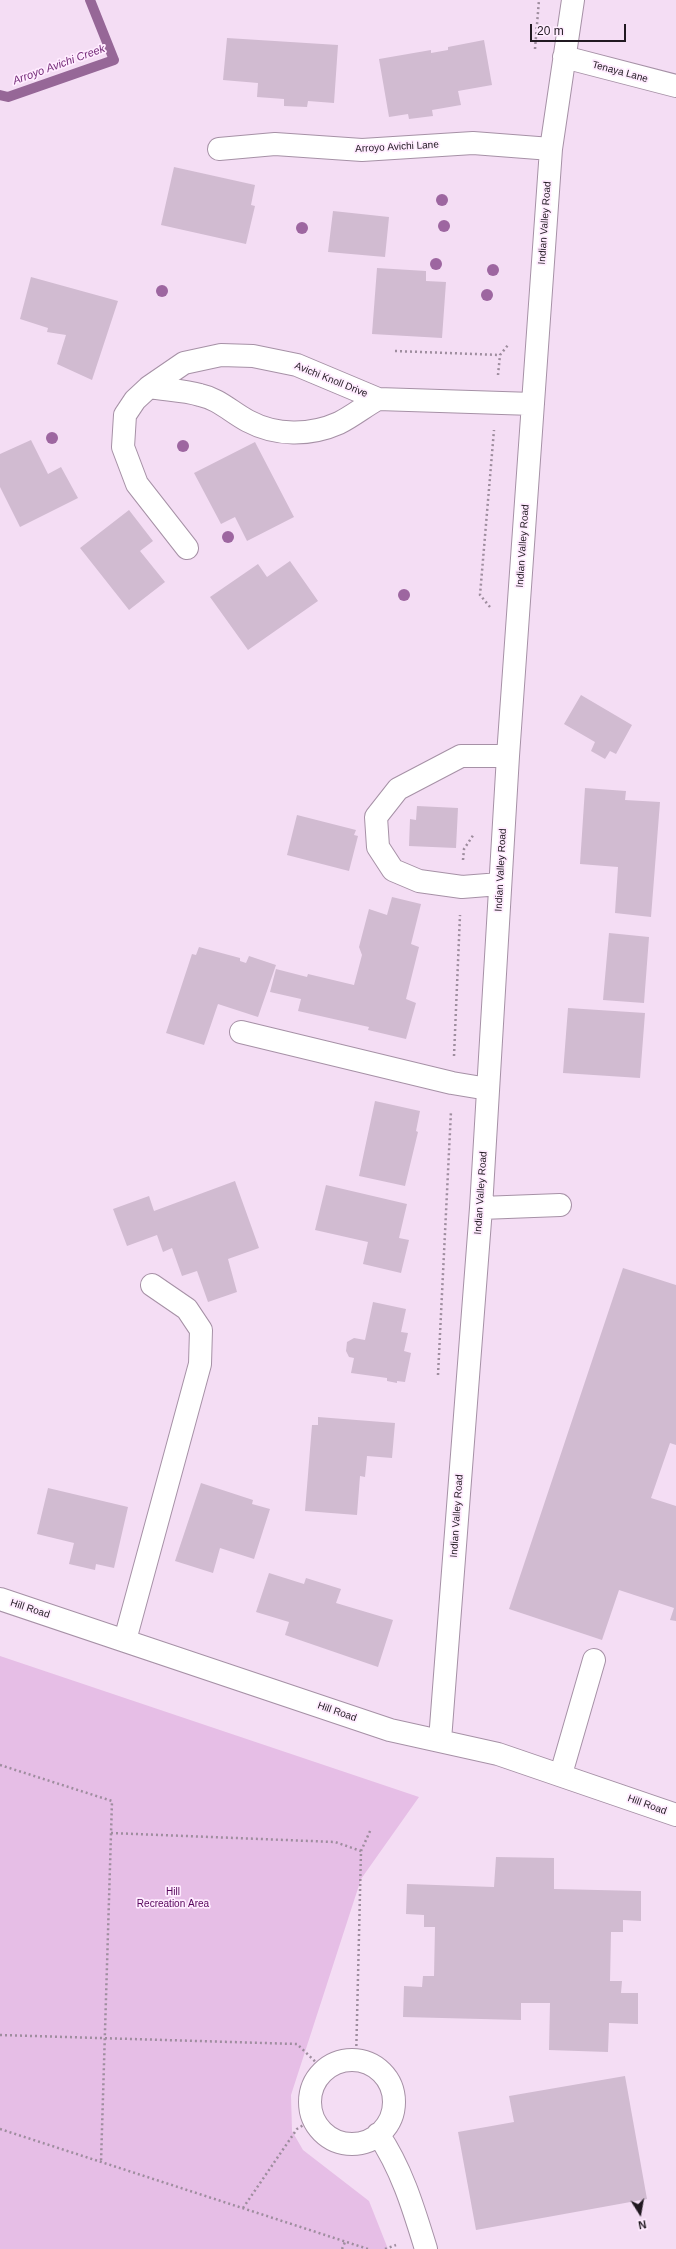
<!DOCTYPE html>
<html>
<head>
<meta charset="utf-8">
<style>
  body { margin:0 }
  #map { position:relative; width:676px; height:2249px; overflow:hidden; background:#f4ddf4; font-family:Arial,sans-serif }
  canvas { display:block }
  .north { position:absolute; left:620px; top:2193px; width:40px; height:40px; -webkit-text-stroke:3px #ffecff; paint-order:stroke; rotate:169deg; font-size:11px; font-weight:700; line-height:16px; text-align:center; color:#211921 }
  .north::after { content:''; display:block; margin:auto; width:14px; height:18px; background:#211921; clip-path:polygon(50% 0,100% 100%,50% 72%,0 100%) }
  .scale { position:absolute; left:530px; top:24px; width:96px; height:18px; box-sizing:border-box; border:2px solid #211921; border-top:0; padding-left:5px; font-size:12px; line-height:14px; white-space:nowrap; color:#211921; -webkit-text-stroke:3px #ffecff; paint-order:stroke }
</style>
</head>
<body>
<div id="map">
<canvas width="676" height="2249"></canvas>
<div class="north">N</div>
<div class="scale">20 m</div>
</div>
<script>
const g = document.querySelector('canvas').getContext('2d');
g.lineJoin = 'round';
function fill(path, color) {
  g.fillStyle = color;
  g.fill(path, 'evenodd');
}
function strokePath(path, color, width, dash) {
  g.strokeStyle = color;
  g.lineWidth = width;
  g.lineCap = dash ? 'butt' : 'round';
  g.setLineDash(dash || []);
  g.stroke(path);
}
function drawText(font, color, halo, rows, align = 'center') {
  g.font = font + ' Arial,sans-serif';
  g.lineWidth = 3.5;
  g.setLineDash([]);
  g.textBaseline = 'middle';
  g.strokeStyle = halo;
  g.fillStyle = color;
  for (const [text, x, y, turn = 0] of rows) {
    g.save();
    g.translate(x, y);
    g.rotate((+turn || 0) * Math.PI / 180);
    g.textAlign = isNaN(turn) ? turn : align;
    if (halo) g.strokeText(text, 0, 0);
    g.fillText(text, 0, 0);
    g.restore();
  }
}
fill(new Path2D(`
  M 0,1656 L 419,1797 L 361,1879 L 291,2095 L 292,2131 L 303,2150 L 369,2201 L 388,2249 L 0,2249 Z`), '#e6bee6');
strokePath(new Path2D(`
  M 0,95 L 8,97 L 114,60 L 90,0`), '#966797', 10);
fill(new Path2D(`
  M 227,38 L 338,45 L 334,103 L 308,101 L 307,107 L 284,106 L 284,99 L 257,97 L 258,83 L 223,80 Z
  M 484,40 L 492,85 L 458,91 L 461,105 L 432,110 L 433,116 L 409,119 L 408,114 L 389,117 L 379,59 L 431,50 L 431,53 L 448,50 L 448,47 Z
  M 174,167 L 255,185 L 251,205 L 255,206 L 246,244 L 161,225 Z
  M 333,211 L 389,217 L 385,257 L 328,252 Z
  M 377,268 L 426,271 L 426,281 L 446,282 L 442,338 L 372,334 Z
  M 31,277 L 118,301 L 92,380 L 57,364 L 66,335 L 47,332 L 48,328 L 20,319 Z
  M 31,440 L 48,474 L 61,467 L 78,498 L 20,527 L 0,487 L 0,454 Z
  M 255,442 L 294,517 L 247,541 L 235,517 L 221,524 L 194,473 Z
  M 129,510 L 153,541 L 140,551 L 165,582 L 129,610 L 80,548 Z
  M 290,561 L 318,601 L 248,650 L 210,597 L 258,564 L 267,577 Z
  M 581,695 L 632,725 L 616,754 L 610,751 L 605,759 L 591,751 L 595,742 L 564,724 Z
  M 585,788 L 626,791 L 625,800 L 660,802 L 651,917 L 615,913 L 618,867 L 580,864 Z
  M 417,806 L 458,808 L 456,848 L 409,846 L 410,819 L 416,820 Z
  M 297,815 L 356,830 L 354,835 L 358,836 L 349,871 L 287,855 Z
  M 392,897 L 421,904 L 411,944 L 419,947 L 406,999 L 416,1003 L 406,1039 L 368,1030 L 369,1027 L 298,1011 L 301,999 L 270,992 L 276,969 L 307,977 L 308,974 L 354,985 L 362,955 L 359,947 L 369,909 L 387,915 Z
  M 609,933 L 649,937 L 644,1003 L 603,1000 Z
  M 199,947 L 240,958 L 240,961 L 246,963 L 249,956 L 276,965 L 258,1017 L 218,1004 L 204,1045 L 166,1033 L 192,954 L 196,955 Z
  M 568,1008 L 645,1013 L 640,1078 L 563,1073 Z
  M 375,1101 L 420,1111 L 416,1131 L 418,1132 L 405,1186 L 359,1176 Z
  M 235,1181 L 259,1248 L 228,1259 L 237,1292 L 208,1302 L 197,1271 L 182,1276 L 172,1248 L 163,1252 L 157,1235 L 127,1246 L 113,1209 L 149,1196 L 154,1211 Z
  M 326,1185 L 407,1204 L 399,1238 L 409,1240 L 401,1273 L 363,1264 L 368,1242 L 315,1230 Z
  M 623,1268 L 676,1285 L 676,1445 L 670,1443 L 651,1498 L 676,1506 L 676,1621 L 670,1620 L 674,1608 L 619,1590 L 602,1640 L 509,1609 Z
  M 373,1302 L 406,1309 L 401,1332 L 408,1333 L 404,1351 L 411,1353 L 405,1382 L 397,1381 L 397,1383 L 387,1381 L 387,1378 L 351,1373 L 354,1358 L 349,1357 L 346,1351 L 347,1342 L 354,1338 L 365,1340 Z
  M 318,1417 L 395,1423 L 392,1458 L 367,1456 L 365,1477 L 360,1476 L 357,1515 L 305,1511 L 312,1425 L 318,1425 Z
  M 201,1483 L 253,1500 L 252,1504 L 270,1509 L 254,1559 L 220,1548 L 213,1573 L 175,1561 Z
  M 48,1488 L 128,1507 L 114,1568 L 96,1564 L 95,1570 L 69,1564 L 74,1543 L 37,1534 Z
  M 269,1573 L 304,1584 L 306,1578 L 341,1589 L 336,1603 L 393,1620 L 378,1667 L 285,1635 L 289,1622 L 256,1612 Z
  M 496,1857 L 554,1858 L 554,1889 L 641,1891 L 641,1921 L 623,1920 L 623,1932 L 611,1932 L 610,1981 L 622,1981 L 621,1993 L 638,1993 L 638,2024 L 609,2023 L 608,2052 L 549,2050 L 550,2003 L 521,2003 L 521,2020 L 403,2017 L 404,1986 L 422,1987 L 423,1976 L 434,1976 L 435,1927 L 424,1927 L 424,1915 L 406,1914 L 407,1884 L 494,1887 Z
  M 625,2076 L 647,2199 L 476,2230 L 458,2132 L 514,2122 L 509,2096 Z`), '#d1bbd1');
const minor = new Path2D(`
  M 564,57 L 676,86
  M 219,149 L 275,144 L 362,150 L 473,143 L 551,149
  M 149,387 C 165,390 184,390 200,395 C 219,399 231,412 248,421 C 276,436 310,436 339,423 C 353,416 365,406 378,399
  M 187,548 L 137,484 L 123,447 L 125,415 L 135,400 L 149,387 L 184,363 L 221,355 L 253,356 L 297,365 L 378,399 L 533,404
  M 500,884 L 462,887 L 419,881 L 393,870 L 378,847 L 376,817 L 398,789 L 461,756 L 508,756
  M 241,1032 L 452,1083 L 488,1089
  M 481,1208 L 560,1205
  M 0,1599 L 390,1730 L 498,1754 L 676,1815
  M 125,1640 L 200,1364 L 201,1330 L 187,1309 L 152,1285
  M 440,1740 L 481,1208 L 508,756 L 551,149 L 573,0
  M 561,1774 L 594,1660
  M310 2102a42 42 0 1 1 84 0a42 42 0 1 1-84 0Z
  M 378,2134 C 402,2169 414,2210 426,2249`);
strokePath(minor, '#a691a6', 24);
strokePath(new Path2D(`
  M 535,49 L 539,0
  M 395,351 L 500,355
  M 498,375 L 500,355 L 508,345
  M 490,607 L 480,595 L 494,430
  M 463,860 L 464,849 L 474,834
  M 454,1056 L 460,915
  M 438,1375 L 451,1111
  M 0,1765 L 112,1801 L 101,2162
  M 111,1833 L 335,1842 L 361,1851
  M 0,2035 L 297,2044 L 325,2071
  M 356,2061 L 361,1851 L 371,1829
  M 0,2129 L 368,2249
  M 243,2208 L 297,2129 L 313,2119
  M 342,2249 L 345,2242
  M 385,2249 L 396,2245`), '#9e8d9e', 2.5, [2, 3]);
strokePath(minor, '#fff', 22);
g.fillStyle = '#9d66a0';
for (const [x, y] of [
  [442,200],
  [444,226],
  [302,228],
  [436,264],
  [493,270],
  [162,291],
  [487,295],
  [52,438],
  [183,446],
  [228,537],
  [404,595]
]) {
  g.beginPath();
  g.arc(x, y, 6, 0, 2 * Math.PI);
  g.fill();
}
drawText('10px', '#211921', '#ffecff', [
  ["Tenaya Lane",620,72,15],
  ["Arroyo Avichi Lane",397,147,-3],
  ["Indian Valley Road",545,223,-86],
  ["Avichi Knoll Drive",331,380,22],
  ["Indian Valley Road",523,546,-86],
  ["Indian Valley Road",501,870,-87],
  ["Indian Valley Road",481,1193,-86],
  ["Indian Valley Road",457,1516,-86],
  ["Hill Road",30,1609,18],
  ["Hill Road",337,1712,19],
  ["Hill Road",647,1805,20]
]);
drawText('10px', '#56055b', '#ffecff', [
  ["Hill",173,1892],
  ["Recreation Area",173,1904]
]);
drawText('italic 11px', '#752b79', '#ffecff', [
  ["Arroyo Avichi Creek",59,65,-20]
]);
</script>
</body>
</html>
